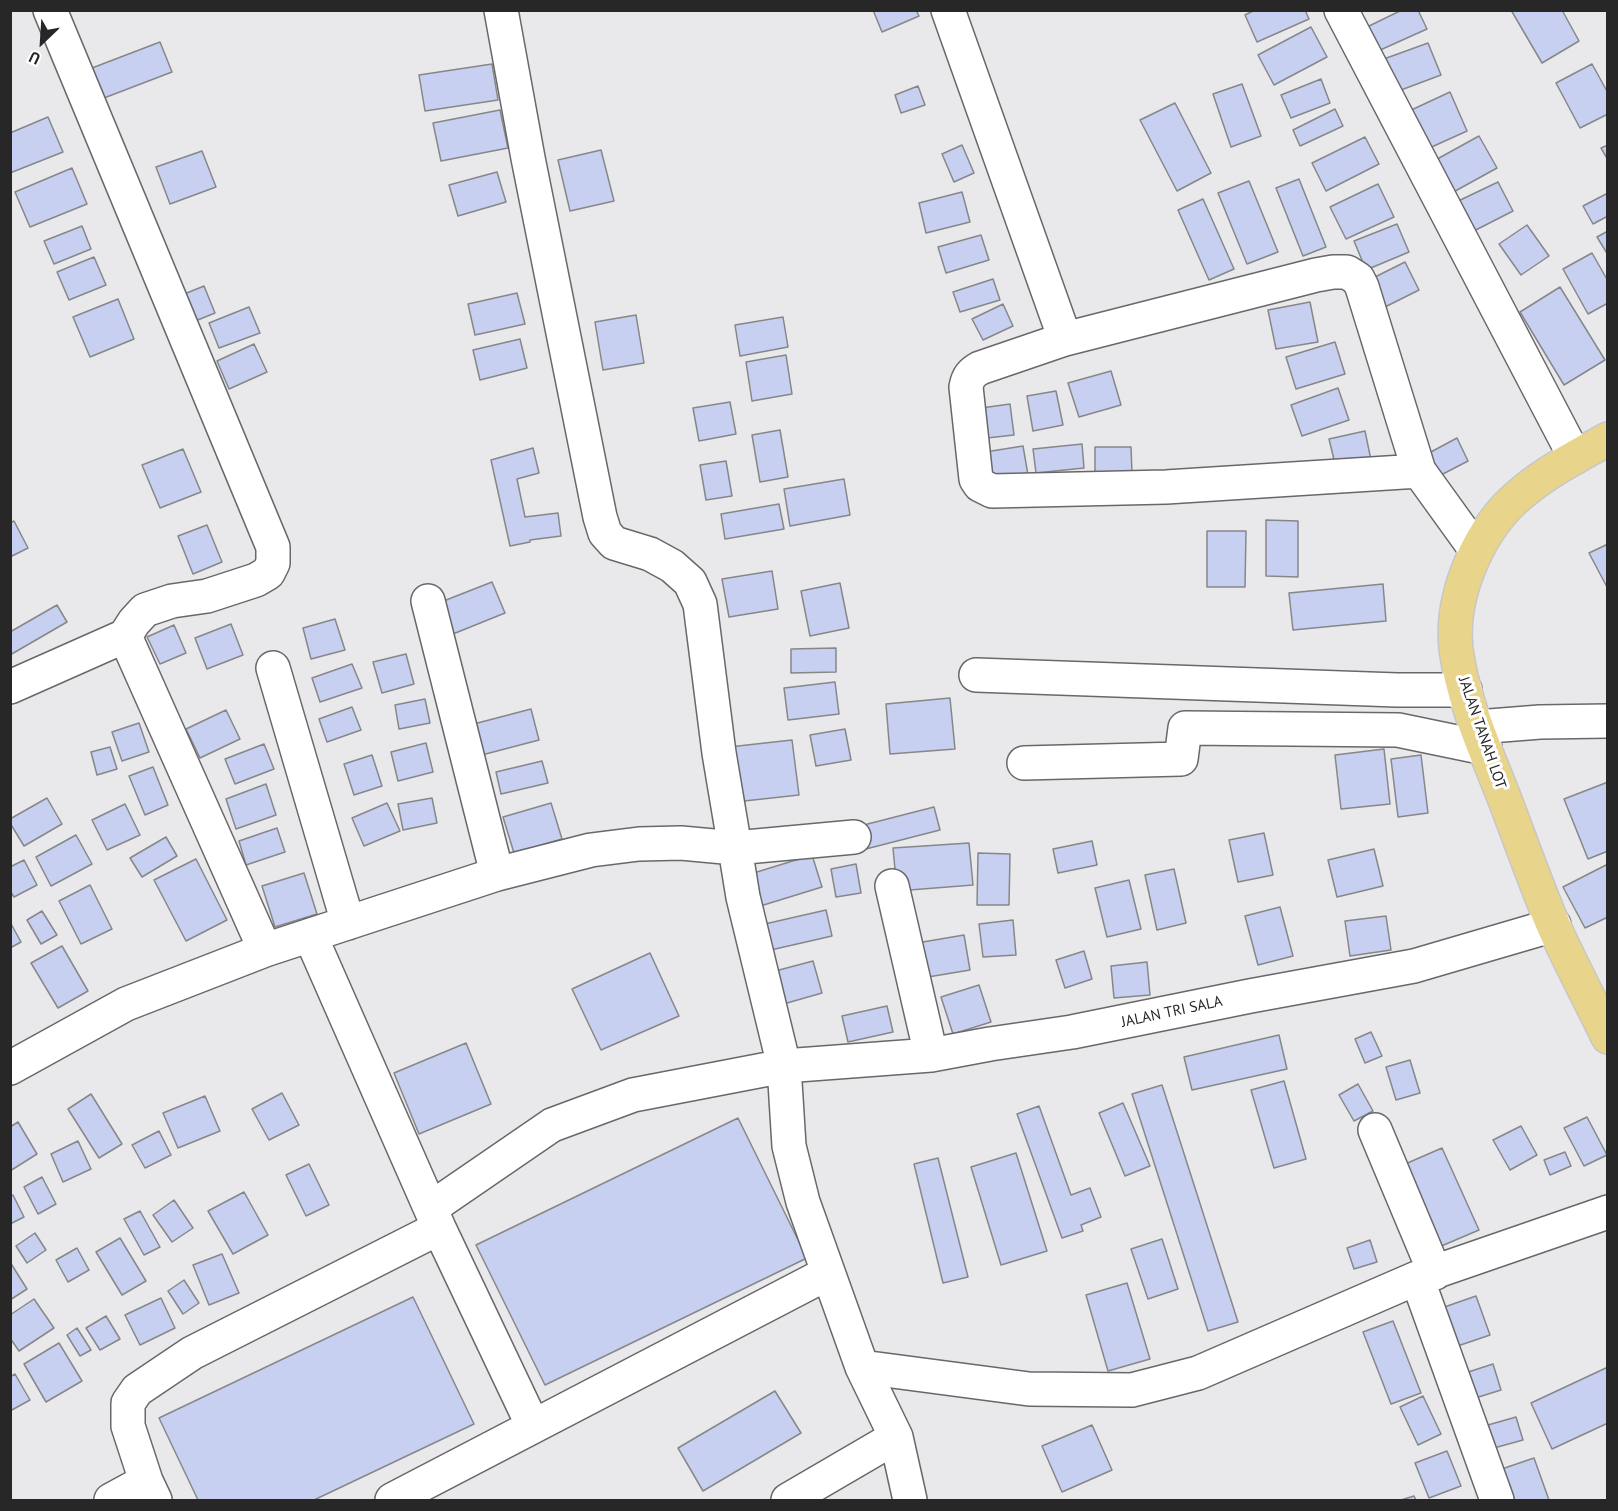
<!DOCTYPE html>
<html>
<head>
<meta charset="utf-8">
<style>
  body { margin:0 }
  #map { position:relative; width:1618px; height:1511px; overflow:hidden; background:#e9e9eb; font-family:"PT Sans",sans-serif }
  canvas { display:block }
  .frame { position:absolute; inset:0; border:12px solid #272728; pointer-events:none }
  .north { position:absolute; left:12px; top:12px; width:60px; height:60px; -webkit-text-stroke:4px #fff; paint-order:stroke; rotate:205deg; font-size:16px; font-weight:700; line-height:24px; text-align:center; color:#272728 }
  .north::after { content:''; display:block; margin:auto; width:21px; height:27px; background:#272728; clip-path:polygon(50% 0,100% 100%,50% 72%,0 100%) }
</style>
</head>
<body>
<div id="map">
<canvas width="1618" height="1511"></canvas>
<div class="frame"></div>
<div class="north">U</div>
</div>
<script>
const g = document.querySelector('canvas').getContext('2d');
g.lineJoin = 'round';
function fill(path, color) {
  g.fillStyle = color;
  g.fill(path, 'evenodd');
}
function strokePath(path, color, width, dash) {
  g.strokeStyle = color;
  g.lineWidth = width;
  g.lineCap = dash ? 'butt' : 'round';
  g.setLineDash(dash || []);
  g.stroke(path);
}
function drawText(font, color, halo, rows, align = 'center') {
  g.font = font + ' "PT Sans",sans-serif';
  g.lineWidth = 6;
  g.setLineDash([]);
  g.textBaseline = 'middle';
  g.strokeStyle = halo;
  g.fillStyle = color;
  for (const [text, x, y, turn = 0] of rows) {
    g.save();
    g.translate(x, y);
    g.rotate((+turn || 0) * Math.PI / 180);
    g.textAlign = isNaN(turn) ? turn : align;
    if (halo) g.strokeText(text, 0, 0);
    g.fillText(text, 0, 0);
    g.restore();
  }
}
const building = new Path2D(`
  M 873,10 L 916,10 L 919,16 L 882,32 Z
  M 1255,10 L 1305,10 L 1309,19 L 1257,42 L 1245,15 Z
  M 1402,10 L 1418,10 L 1427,29 L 1378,51 L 1367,27 Z
  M 1511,10 L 1562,10 L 1579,41 L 1542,63 Z
  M 1311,27 L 1327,57 L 1274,85 L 1258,55 Z
  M 160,42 L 172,72 L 104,98 L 92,68 Z
  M 1428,43 L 1441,75 L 1393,93 L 1381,60 Z
  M 492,64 L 498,100 L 425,111 L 419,75 Z
  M 1592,64 L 1608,93 L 1608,114 L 1580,128 L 1556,83 Z
  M 1321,79 L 1330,103 L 1291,118 L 1281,95 Z
  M 1242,84 L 1261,136 L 1231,147 L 1213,94 Z
  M 918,86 L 925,105 L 901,113 L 895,95 Z
  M 1450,92 L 1467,131 L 1425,150 L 1407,112 Z
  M 1175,103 L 1211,173 L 1177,191 L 1140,120 Z
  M 1335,109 L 1343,126 L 1300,146 L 1293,130 Z
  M 500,110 L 508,148 L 441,161 L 433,123 Z
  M 48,117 L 63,152 L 10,173 L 10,133 Z
  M 1479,136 L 1497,168 L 1448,195 L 1430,163 Z
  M 1365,137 L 1379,164 L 1326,191 L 1312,163 Z
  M 962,145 L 974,173 L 954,182 L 942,154 Z
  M 1608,145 L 1608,160 L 1601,148 Z
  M 601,150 L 614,201 L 570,211 L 558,160 Z
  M 202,151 L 216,187 L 170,204 L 156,167 Z
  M 72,168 L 87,204 L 30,227 L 15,192 Z
  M 497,172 L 506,202 L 458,216 L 449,185 Z
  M 1299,179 L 1326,247 L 1303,256 L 1276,188 Z
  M 1249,181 L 1278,252 L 1247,264 L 1218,193 Z
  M 1498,182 L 1513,211 L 1468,234 L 1452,204 Z
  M 1378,184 L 1394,217 L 1346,239 L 1330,207 Z
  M 962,192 L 970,222 L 926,233 L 919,203 Z
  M 1608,193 L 1608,216 L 1593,224 L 1583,206 Z
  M 1203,199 L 1234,269 L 1209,280 L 1178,210 Z
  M 1397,224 L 1409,252 L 1366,270 L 1354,241 Z
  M 1527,225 L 1549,256 L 1521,275 L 1499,244 Z
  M 82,226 L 91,249 L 54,264 L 44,241 Z
  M 1608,231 L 1608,255 L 1597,237 Z
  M 981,235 L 989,260 L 946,273 L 938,247 Z
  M 1592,253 L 1608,281 L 1608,303 L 1588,314 L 1563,269 Z
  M 94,257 L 106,285 L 69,300 L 57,272 Z
  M 1405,262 L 1419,290 L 1381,309 L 1367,281 Z
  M 993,279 L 1000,300 L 960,312 L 953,292 Z
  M 204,286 L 215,313 L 183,326 L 172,299 Z
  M 1560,287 L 1605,360 L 1564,385 L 1520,312 Z
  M 517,293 L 525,324 L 475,335 L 468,304 Z
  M 118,299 L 134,339 L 90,357 L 73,317 Z
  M 1310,302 L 1318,342 L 1276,349 L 1268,310 Z
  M 1003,304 L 1013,326 L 983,340 L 972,319 Z
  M 249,307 L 260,333 L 219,348 L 209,323 Z
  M 636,315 L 644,363 L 603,370 L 595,322 Z
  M 783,317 L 788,347 L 740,356 L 735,325 Z
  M 520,339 L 527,368 L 480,380 L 473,350 Z
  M 1335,342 L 1345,374 L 1296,389 L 1286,357 Z
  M 254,344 L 267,372 L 229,389 L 217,361 Z
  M 786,355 L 792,394 L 752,401 L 746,362 Z
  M 1111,371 L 1121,405 L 1079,417 L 1068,383 Z
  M 1338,388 L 1349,420 L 1302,436 L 1291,405 Z
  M 1056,391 L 1063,425 L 1033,431 L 1027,396 Z
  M 730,402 L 736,434 L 699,441 L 693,408 Z
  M 1010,404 L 1014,435 L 978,439 L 974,409 Z
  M 780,430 L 788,477 L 760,482 L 752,435 Z
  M 1365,431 L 1371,460 L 1336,468 L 1329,439 Z
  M 1457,438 L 1468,461 L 1441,475 L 1429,453 Z
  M 1082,444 L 1084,468 L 1036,473 L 1033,449 Z
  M 1023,446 L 1028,475 L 984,482 L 979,453 Z
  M 1095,447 L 1131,447 L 1132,473 L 1095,474 Z
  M 533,448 L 539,473 L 517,479 L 525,517 L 558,513 L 561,536 L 530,540 L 530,542 L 510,546 L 491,460 Z
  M 183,449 L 201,492 L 160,508 L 142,465 Z
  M 726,461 L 732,496 L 706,500 L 700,465 Z
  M 844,479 L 850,515 L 790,526 L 784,489 Z
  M 779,504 L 784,529 L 725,539 L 721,514 Z
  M 1266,520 L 1298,521 L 1298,577 L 1266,576 Z
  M 14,521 L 28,548 L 10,557 L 10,523 Z
  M 207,525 L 222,562 L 193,574 L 178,536 Z
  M 1207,531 L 1246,531 L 1245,587 L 1207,587 Z
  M 1608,544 L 1608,589 L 1589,553 Z
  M 772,571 L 778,609 L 729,617 L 722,579 Z
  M 492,582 L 505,613 L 453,634 L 441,602 Z
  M 840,583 L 849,628 L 810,636 L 801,591 Z
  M 1383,584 L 1386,621 L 1293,630 L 1289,593 Z
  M 57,605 L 67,622 L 10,655 L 10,632 Z
  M 335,619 L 345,650 L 311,659 L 303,628 Z
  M 231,624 L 243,655 L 207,669 L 195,638 Z
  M 174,625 L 186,653 L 160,664 L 147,637 Z
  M 836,648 L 836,672 L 791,673 L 791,649 Z
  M 406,654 L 414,684 L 382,693 L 373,662 Z
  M 352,664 L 362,688 L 320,702 L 312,678 Z
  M 835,682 L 839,714 L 788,720 L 784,688 Z
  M 950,698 L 955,749 L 890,754 L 886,704 Z
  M 425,699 L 430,723 L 399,729 L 395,705 Z
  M 352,707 L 361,730 L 327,742 L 319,719 Z
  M 531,709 L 539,740 L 478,756 L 470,725 Z
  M 226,710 L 240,739 L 200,758 L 186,729 Z
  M 139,723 L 149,752 L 122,761 L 112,732 Z
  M 845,729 L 851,760 L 816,766 L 810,735 Z
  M 792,740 L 799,795 L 735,802 L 729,747 Z
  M 426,743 L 433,772 L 398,781 L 391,752 Z
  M 264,744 L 274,769 L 235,784 L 225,759 Z
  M 110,747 L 117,769 L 97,775 L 91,752 Z
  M 1384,749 L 1390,804 L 1341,809 L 1335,755 Z
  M 372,755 L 382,786 L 354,795 L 344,764 Z
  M 1421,755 L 1428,813 L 1398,817 L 1391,759 Z
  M 542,761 L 548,783 L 501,794 L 496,772 Z
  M 153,767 L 168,805 L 145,815 L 129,776 Z
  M 1608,782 L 1608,851 L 1588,859 L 1564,799 Z
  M 266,784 L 276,815 L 236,829 L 226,799 Z
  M 47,798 L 62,824 L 24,846 L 10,823 L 10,819 Z
  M 432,798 L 437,823 L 403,830 L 398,804 Z
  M 387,803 L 400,831 L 364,846 L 352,818 Z
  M 551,803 L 562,839 L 514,853 L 503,817 Z
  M 125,804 L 140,835 L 107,850 L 92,820 Z
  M 934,807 L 940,830 L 862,850 L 856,827 Z
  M 277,828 L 285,852 L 246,865 L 239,841 Z
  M 1264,833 L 1273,875 L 1238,882 L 1229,840 Z
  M 76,835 L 92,864 L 51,886 L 36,857 Z
  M 166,837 L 177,856 L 142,877 L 130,858 Z
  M 1092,841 L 1097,865 L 1058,873 L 1053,849 Z
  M 969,843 L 973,885 L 897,891 L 893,848 Z
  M 1374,849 L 1383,886 L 1337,897 L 1328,860 Z
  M 978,853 L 1010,854 L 1009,905 L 977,905 Z
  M 812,855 L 822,887 L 754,908 L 744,876 Z
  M 196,859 L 227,920 L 186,941 L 154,880 Z
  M 24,860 L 37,885 L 14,897 L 10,891 L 10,867 Z
  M 856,864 L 861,893 L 836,897 L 831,869 Z
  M 1608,864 L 1608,917 L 1585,928 L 1563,887 Z
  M 1174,869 L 1186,923 L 1157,930 L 1145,875 Z
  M 304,873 L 317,914 L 275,927 L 262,886 Z
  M 1129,880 L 1141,929 L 1107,937 L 1095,888 Z
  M 90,885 L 112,929 L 81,944 L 59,901 Z
  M 1280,907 L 1293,956 L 1258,965 L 1245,916 Z
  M 826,910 L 832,936 L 762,952 L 756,926 Z
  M 42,911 L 57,935 L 41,944 L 27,920 Z
  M 1386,916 L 1391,950 L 1350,956 L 1345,921 Z
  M 1013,920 L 1016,955 L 983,957 L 979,924 Z
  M 10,922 L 21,942 L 10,948 Z
  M 964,935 L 970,970 L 922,978 L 917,943 Z
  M 62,946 L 88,991 L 58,1008 L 31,963 Z
  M 1084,951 L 1092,979 L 1065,988 L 1056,960 Z
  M 650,953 L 679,1016 L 601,1050 L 572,989 Z
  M 813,961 L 822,993 L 773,1007 L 764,974 Z
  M 1147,962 L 1150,995 L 1114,998 L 1111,966 Z
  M 979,985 L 991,1022 L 953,1034 L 941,997 Z
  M 887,1006 L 893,1032 L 848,1042 L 842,1016 Z
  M 1371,1032 L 1382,1056 L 1365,1063 L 1355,1039 Z
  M 1279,1035 L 1287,1069 L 1192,1090 L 1184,1057 Z
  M 466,1043 L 491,1104 L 419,1134 L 394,1073 Z
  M 1410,1060 L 1420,1093 L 1396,1100 L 1386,1067 Z
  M 1284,1081 L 1306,1159 L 1274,1168 L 1251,1090 Z
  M 1358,1084 L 1373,1111 L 1354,1121 L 1339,1095 Z
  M 1162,1085 L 1238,1322 L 1208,1331 L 1132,1094 Z
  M 282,1093 L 299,1125 L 269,1140 L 252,1109 Z
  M 91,1094 L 122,1144 L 99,1158 L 68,1109 Z
  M 205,1096 L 220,1131 L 178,1148 L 163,1113 Z
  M 1123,1103 L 1150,1166 L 1125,1176 L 1099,1113 Z
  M 1039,1106 L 1071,1195 L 1090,1188 L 1101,1217 L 1081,1225 L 1083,1231 L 1062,1238 L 1017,1114 Z
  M 1587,1117 L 1607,1155 L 1584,1166 L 1564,1128 Z
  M 738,1118 L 807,1258 L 545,1385 L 476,1245 Z
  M 18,1122 L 37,1154 L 10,1171 L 10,1127 Z
  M 1521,1126 L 1537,1155 L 1510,1170 L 1493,1140 Z
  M 159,1131 L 171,1155 L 145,1168 L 132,1145 Z
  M 78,1141 L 91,1169 L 63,1182 L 51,1154 Z
  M 1442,1148 L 1479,1230 L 1432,1250 L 1396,1168 Z
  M 1565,1152 L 1571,1166 L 1550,1175 L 1544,1160 Z
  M 1016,1153 L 1047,1251 L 1001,1265 L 971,1167 Z
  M 938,1158 L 968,1277 L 943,1283 L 914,1164 Z
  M 309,1164 L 329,1205 L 306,1216 L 286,1175 Z
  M 42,1177 L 56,1204 L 38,1214 L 24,1187 Z
  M 244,1192 L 268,1235 L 233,1254 L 208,1211 Z
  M 13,1195 L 24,1217 L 10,1224 L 10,1197 Z
  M 174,1200 L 193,1228 L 172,1242 L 153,1215 Z
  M 140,1211 L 160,1247 L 144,1255 L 124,1219 Z
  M 35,1233 L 46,1250 L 27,1263 L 16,1246 Z
  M 120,1238 L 146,1281 L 122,1295 L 96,1252 Z
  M 1162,1239 L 1178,1289 L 1148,1299 L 1131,1249 Z
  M 1370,1240 L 1377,1262 L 1354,1269 L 1347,1248 Z
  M 77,1248 L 89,1270 L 68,1282 L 56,1260 Z
  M 222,1254 L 239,1293 L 209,1305 L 193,1265 Z
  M 10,1262 L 27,1289 L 10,1300 Z
  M 184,1280 L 199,1303 L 183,1314 L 168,1291 Z
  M 1127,1283 L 1150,1359 L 1108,1371 L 1086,1295 Z
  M 1476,1296 L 1490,1335 L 1446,1350 L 1433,1311 Z
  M 413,1297 L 474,1424 L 314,1500 L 198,1500 L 159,1418 Z
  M 161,1298 L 175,1328 L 140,1345 L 125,1315 Z
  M 34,1299 L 54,1328 L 19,1351 L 10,1338 L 10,1315 Z
  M 106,1316 L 120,1339 L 100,1350 L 86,1328 Z
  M 1393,1321 L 1421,1393 L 1391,1404 L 1363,1332 Z
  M 77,1328 L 91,1350 L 80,1356 L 67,1335 Z
  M 59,1343 L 82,1381 L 46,1402 L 24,1364 Z
  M 1493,1364 L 1501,1390 L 1469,1400 L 1462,1374 Z
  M 1608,1367 L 1608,1423 L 1552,1449 L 1531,1403 Z
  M 15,1374 L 30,1400 L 10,1411 L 10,1377 Z
  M 775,1391 L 801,1433 L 703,1491 L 678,1448 Z
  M 1423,1396 L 1441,1434 L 1418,1445 L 1400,1407 Z
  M 1516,1417 L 1523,1440 L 1494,1448 L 1488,1425 Z
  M 1092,1425 L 1112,1470 L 1062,1492 L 1042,1446 Z
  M 1447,1451 L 1461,1486 L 1429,1498 L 1415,1463 Z
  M 1534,1458 L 1549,1500 L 1504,1500 L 1493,1472 Z
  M 1414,1496 L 1416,1500 L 1401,1500 Z`);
fill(building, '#c7d0f0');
strokePath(building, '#868789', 1.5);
const minor = new Path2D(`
  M 501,10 L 528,158 L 600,517 L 605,533 L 614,543 L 650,554 L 672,566 L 690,582 L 700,604 L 719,753 L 735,848 L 854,837
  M 948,10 L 1065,339
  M 1341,10 L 1575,457
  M 1419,471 L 1166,487 L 992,491 L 980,485 L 976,479 L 966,387 C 968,377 971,373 980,368 L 1065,339 L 1316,275 L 1333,272 L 1347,272 L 1358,279 L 1362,287 L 1419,471 L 1476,550
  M 428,601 L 497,874
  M 125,636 L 265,950
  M 273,668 L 348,923
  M 976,675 L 1397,690 L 1465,690
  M 10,687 L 125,636 L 134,622 L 145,610 L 172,601 L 207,596 L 256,580 L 268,573 L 273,563 L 273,547 L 50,10
  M 1477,727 L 1540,722 L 1608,721
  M 1024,763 L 1181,759 L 1185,728 L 1398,730 L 1485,748
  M 892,886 L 931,1055
  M 310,935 L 439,1228
  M 10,1068 L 126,1004 L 265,950 L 497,874 L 591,850 L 639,844 L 681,843 L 735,848 L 743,897 L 784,1066 L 789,1146 L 803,1202 L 862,1367 L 896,1437 L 910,1500
  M 1375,1130 L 1435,1273
  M 431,1208 L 552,1125 L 633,1095 L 784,1066 L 931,1055 L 990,1044 L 1072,1032 L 1250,996 L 1414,966 L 1554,925
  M 1417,1278 L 1497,1500
  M 862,1367 L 1029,1389 L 1132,1390 L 1198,1373 L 1417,1278 L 1608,1212
  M 111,1500 L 146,1481
  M 155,1500 L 146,1481 L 128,1426 L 128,1403 L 137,1390 L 192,1353 L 439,1228 L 533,1426
  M 392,1500 L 828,1273
  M 788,1500 L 896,1437`);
const major = new Path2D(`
  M 1608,439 C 1579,455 1548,471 1523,492 C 1480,526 1450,594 1456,649 C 1463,702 1486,751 1505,800 C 1521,842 1536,885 1554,927 C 1571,964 1590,1000 1608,1037`);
strokePath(minor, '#68686a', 36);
strokePath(major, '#c7c7c7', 36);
strokePath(minor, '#fff', 33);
strokePath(major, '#e8d58b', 33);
drawText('15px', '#272728', '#fff', [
  ["JALAN TANAH LOT",1482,733,71],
  ["JALAN TRI SALA",1172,1012,-12]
]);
</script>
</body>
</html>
